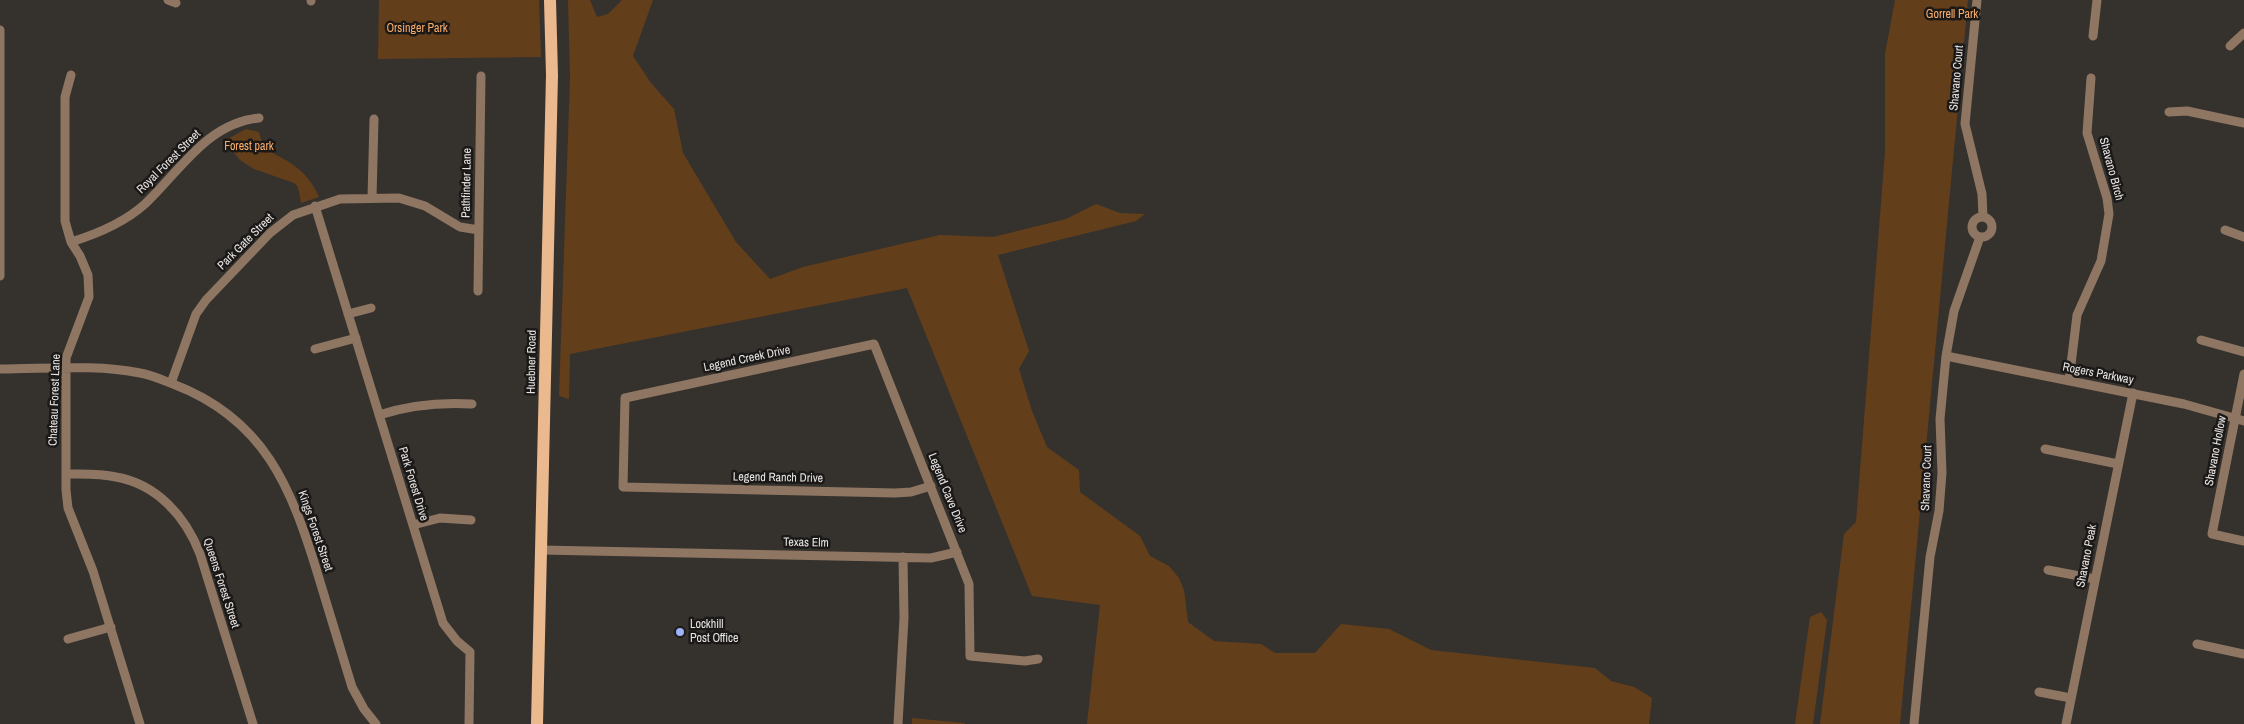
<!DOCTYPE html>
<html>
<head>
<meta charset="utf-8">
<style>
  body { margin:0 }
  canvas { display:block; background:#35312d }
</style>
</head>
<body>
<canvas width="2244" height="724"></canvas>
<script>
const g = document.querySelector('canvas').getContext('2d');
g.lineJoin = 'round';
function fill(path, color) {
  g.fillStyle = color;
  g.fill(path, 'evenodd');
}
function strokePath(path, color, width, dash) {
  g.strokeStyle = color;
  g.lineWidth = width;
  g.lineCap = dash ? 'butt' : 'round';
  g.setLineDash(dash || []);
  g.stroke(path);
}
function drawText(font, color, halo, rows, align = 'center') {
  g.font = font + ' "Archivo Narrow",sans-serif';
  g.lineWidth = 5;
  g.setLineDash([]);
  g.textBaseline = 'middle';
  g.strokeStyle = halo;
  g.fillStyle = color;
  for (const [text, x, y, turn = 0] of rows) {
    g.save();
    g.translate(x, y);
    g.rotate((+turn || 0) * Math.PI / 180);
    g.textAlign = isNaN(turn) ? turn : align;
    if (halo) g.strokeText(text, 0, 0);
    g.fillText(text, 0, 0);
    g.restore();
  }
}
fill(new Path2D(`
  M 379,0 L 539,0 L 541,57 L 378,59 Z
  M 568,0 L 590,0 L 597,17 L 608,14 L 622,0 L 653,0 L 633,56 L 651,83 L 674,109 L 683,153 L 736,242 L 770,279 L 803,267 L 940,235 L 993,237 L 1066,219 L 1096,204 L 1120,213 L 1145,214 L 1136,221 L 998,255 L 1029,351 L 1019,369 L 1032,411 L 1047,447 L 1079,470 L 1080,492 L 1140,536 L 1150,556 L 1169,566 L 1179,578 L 1184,590 L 1188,622 L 1214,641 L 1261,644 L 1275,653 L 1315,653 L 1341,624 L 1389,629 L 1431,650 L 1595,668 L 1611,681 L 1634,687 L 1652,698 L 1649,724 L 1087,724 L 1100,605 L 1032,596 L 907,288 L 570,354 L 569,399 L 559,396 L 570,79 Z
  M 1895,0 L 1968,0 L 1900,724 L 1820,724 L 1844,534 L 1856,522 L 1885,152 L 1885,54 Z
  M 246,129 L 259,132 C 263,152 277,154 292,164 C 305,173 313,183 319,197 L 301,203 L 298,187 L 294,183 L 254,169 L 240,160 L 224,141 Z
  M 1821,612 L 1827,620 L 1813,724 L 1795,724 L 1810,617 Z
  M 912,718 L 964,723 L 965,724 L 912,724 Z`), '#633e1a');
strokePath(new Path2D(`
  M 168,0 L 176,3
  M 1977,0 L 1965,124 L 1982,194 L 1983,217
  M 311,1 L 311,0
  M 0,30 L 0,276
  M 2093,36 L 2097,0
  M 2230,46 L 2244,33
  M 71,75 L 65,97 L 65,221 L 71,242 L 80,256 L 88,275 L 89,297 L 66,358 L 66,490 L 68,508 L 93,571 L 140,724
  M 2169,112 L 2187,111 L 2244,123
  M 372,198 L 374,119
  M 315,206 L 443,623 L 457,641 L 470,652 L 469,724
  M1972 227a10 10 0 1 1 20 0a10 10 0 1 1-20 0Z
  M 2225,230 L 2244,237
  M 71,242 C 97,234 125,222 145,204 C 180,171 207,123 259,118
  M 478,291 L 481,76
  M 348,314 L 371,308
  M 2201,340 L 2244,352
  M 315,349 L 356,338
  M 1946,356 L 2184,404 L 2244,421
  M 0,369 C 46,369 95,364 140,373 C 152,375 162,380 173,384 C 265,419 291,487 318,575 C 329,612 341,650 352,687 L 364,709 L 376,724
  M 2244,374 L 2212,534 L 2244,541
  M 2069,381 L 2077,315 L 2101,261 L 2109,214 L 2107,198 L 2087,133 L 2091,78
  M 171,383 L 196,314 L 206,300 L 270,233 L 293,215 L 340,199 L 399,198 L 425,206 L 460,227 L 479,230
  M 379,415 C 410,405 439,402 472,404
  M 2045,449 L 2118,464
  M 66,474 C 82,474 99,473 116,477 C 157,484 186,517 200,554 L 253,724
  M 931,486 L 911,492 L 895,493 L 623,487 L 625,398 L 874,344 L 969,584 L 970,656 L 1025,661 L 1038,659
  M 413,525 L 440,518 L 471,520
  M 541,550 L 931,558 L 957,552
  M 2048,570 L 2095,579
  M 68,639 L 111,627
  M 2197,644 L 2244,654
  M 2039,692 L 2071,698
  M 898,724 L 904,618 L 903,557
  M 1914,724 L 1930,557 L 1939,511 L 1942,473 L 1940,419 L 1946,356 L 1954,311 L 1980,237
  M 2066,724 L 2133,393`), '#8e7662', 9);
strokePath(new Path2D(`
  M 537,724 L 552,75 L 550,0`), '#eab98e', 12);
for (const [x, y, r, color] of [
  [680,632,5,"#9fb3fd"]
]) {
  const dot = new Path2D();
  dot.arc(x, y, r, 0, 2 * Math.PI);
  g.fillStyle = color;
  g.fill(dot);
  strokePath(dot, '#1b1918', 2);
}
drawText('12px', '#fbae69', '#1b1918', [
  ["Gorrell Park",1952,15],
  ["Orsinger Park",417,29],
  ["Forest park",249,147]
]);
drawText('12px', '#e7e4e2', '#1b1918', [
  ["Shavano Court",1957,78,-85],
  ["Royal Forest Street",169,162,-45],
  ["Shavano Birch",2111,169,75],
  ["Pathfinder Lane",467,183,-89],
  ["Park Gate Street",246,242,-45],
  ["Legend Creek Drive",747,359,-12],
  ["Huebner Road",532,362,-89],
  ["Rogers Parkway",2098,374,11],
  ["Chateau Forest Lane",55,400,-88],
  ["Shavano Hollow",2216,451,-79],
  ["Legend Ranch Drive",778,478,1],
  ["Shavano Court",1927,478,-88],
  ["Park Forest Drive",413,484,73],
  ["Legend Cave Drive",947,493,68],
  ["Kings Forest Street",315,531,71],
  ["Texas Elm",806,543,1],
  ["Shavano Peak",2087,556,-79],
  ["Queens Forest Street",221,583,72]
]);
drawText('12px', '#e7e4e2', '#1b1918', [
  ["Lockhill",690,625],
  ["Post Office",690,639]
], 'left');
</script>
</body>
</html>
